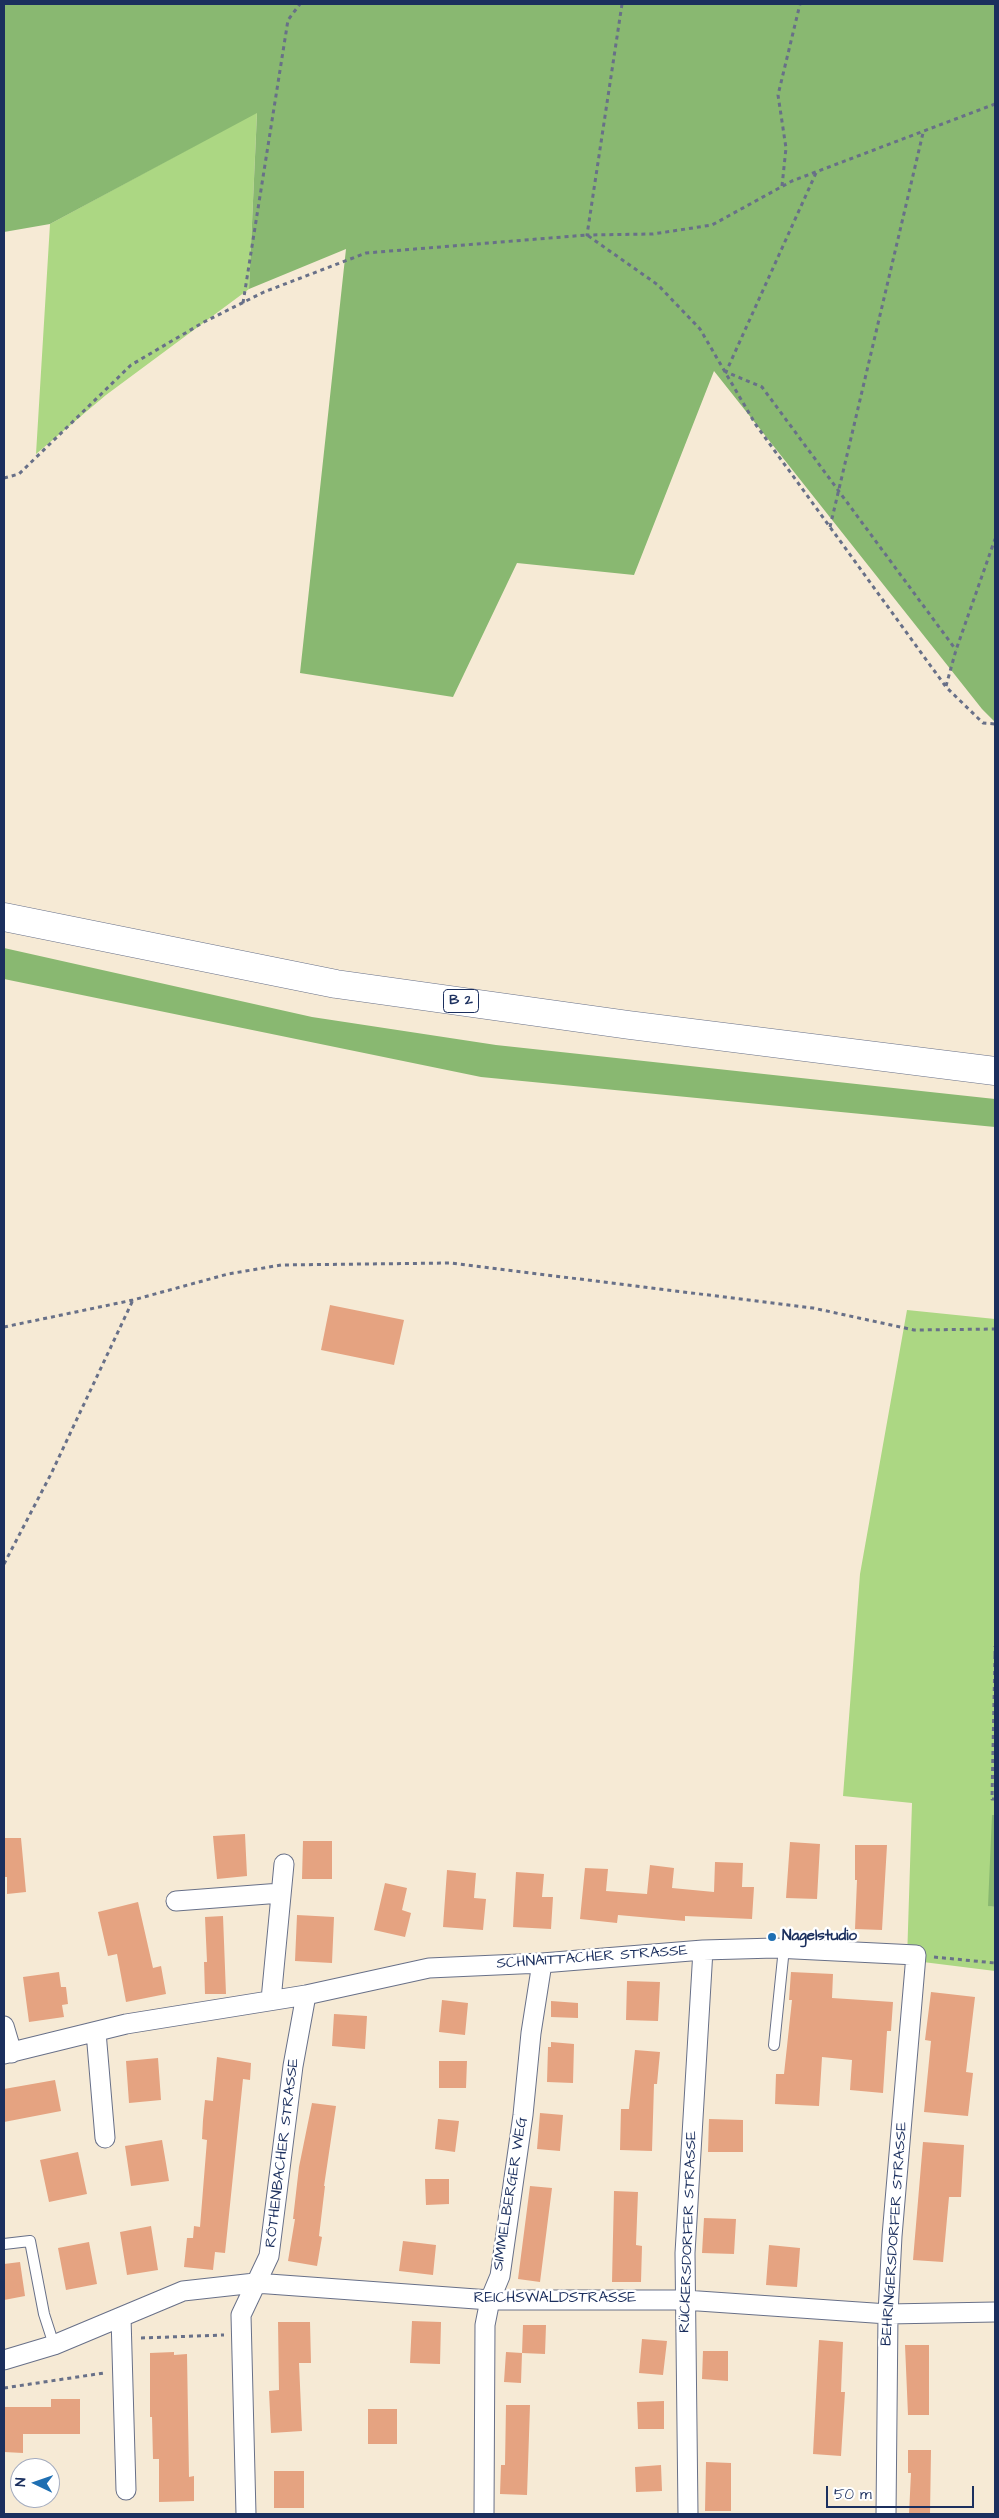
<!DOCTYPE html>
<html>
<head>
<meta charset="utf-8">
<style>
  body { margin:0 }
  #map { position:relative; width:999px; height:2518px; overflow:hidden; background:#f6ead5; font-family:"Architects Daughter",sans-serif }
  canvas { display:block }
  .frame { position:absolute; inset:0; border:5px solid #1b2f5e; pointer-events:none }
  .north { position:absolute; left:10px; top:2458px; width:50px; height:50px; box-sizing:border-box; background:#fff; border:1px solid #a4acbf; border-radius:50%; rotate:273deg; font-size:14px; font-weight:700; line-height:20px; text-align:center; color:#1b2f5e }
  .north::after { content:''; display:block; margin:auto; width:18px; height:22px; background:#1f6fb2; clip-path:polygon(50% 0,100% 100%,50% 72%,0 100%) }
  .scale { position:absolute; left:826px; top:2486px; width:148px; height:22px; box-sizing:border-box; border:2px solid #1b2f5e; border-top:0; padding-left:6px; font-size:15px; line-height:18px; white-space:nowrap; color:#1b2f5e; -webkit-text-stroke:4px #fff; paint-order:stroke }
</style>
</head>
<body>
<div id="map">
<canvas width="999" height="2518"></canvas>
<div class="frame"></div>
<div class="north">N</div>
<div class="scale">50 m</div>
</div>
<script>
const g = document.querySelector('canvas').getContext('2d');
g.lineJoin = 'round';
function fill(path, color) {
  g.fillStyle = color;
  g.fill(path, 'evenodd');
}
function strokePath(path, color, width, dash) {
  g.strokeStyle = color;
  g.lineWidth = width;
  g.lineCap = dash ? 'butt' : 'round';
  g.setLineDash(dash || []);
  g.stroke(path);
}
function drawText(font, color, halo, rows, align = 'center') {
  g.font = font + ' "Architects Daughter",sans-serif';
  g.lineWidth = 5;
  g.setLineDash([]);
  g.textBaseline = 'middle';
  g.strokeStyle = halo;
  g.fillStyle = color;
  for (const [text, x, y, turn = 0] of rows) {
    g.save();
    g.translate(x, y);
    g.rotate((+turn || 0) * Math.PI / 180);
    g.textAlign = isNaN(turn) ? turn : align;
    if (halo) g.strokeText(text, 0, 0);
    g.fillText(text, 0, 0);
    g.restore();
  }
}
fill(new Path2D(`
  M 257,112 L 249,289 L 106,395 L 36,454 L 50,224 Z
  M 907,1310 L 995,1319 L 995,1815 L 993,1815 L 989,1906 L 995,1907 L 995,1971 L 907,1960 L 912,1803 L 843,1796 L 860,1574 Z`), '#acd783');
fill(new Path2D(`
  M 4,4 L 995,4 L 995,722 L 982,709 L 714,371 L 634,575 L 517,563 L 453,697 L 300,673 L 346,249 L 249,289 L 257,113 L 50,224 L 4,232 Z
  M 4,948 L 312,1017 L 496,1045 L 995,1099 L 995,1127 L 481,1077 L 4,979 Z
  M 992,1815 L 995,1815 L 995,1907 L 988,1906 Z`), '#89b871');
fill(new Path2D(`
  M 330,1305 L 404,1320 L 394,1365 L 321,1350 Z
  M 245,1834 L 247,1876 L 217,1879 L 213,1836 Z
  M 4,1838 L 21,1838 L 26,1892 L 7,1894 L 7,1877 L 4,1877 Z
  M 303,1841 L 332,1841 L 332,1879 L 302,1879 Z
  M 790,1842 L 820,1844 L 817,1899 L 786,1898 Z
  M 855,1845 L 887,1845 L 882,1930 L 855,1929 L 857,1880 L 855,1880 Z
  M 715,1862 L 743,1863 L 742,1887 L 754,1887 L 752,1919 L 685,1916 L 685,1921 L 618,1915 L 617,1923 L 580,1919 L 585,1868 L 608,1869 L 606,1891 L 647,1894 L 650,1865 L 674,1868 L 672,1888 L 714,1892 Z
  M 447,1870 L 476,1873 L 474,1898 L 486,1899 L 483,1930 L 443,1927 Z
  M 516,1872 L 544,1874 L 542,1897 L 553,1897 L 551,1929 L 513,1927 Z
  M 385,1883 L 407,1888 L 402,1910 L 411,1913 L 405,1937 L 374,1930 Z
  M 138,1902 L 153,1968 L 161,1966 L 166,1994 L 126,2002 L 117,1954 L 108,1956 L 98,1912 Z
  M 297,1915 L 334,1917 L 332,1963 L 295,1961 Z
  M 223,1916 L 226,1994 L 205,1994 L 204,1962 L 207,1962 L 205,1917 Z
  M 59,1972 L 61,1987 L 66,1987 L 68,2004 L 62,2005 L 64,2017 L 29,2022 L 23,1977 Z
  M 791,1972 L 833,1974 L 832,1998 L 893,2002 L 891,2031 L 887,2031 L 883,2093 L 850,2090 L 852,2060 L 822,2057 L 819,2106 L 775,2104 L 776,2074 L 784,2074 L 792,2000 L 789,2000 Z
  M 627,1981 L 660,1982 L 658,2021 L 626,2020 Z
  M 931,1992 L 975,1997 L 966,2072 L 973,2073 L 968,2116 L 924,2112 L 931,2041 L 925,2040 Z
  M 442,2000 L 468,2003 L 465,2035 L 439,2032 Z
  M 551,2001 L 578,2003 L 578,2018 L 551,2017 Z
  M 334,2014 L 367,2016 L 365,2049 L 332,2046 Z
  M 551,2042 L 574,2044 L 573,2083 L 547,2082 L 548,2047 L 551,2047 Z
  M 635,2050 L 660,2052 L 657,2084 L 654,2084 L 652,2151 L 620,2150 L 621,2109 L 629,2109 Z
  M 217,2057 L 251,2063 L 250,2080 L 243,2079 L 225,2253 L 215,2252 L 213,2270 L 184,2267 L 187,2238 L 193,2238 L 194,2226 L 200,2227 L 207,2140 L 202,2139 L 203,2120 L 205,2100 L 213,2101 Z
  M 158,2058 L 161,2100 L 129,2103 L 126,2061 Z
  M 439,2061 L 467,2061 L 466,2088 L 439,2088 Z
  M 55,2080 L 61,2111 L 4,2122 L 4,2089 Z
  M 312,2103 L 336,2106 L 324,2186 L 325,2186 L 319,2236 L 322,2237 L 317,2266 L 288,2261 L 295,2219 L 293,2219 L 299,2167 Z
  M 540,2113 L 563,2115 L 560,2151 L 537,2149 Z
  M 438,2119 L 459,2121 L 455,2152 L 435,2149 Z
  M 709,2119 L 743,2120 L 743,2152 L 708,2152 Z
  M 162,2140 L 169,2181 L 131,2186 L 125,2146 Z
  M 923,2142 L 964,2145 L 961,2197 L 949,2197 L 943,2262 L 913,2260 Z
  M 78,2152 L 87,2194 L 49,2202 L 40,2160 Z
  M 425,2179 L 449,2179 L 449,2204 L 426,2205 Z
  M 530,2186 L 552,2188 L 540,2282 L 518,2279 Z
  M 614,2191 L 638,2192 L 636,2245 L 642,2246 L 641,2282 L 612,2282 Z
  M 704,2218 L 736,2219 L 734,2254 L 702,2253 Z
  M 151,2226 L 158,2270 L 127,2275 L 120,2232 Z
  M 403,2241 L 436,2245 L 433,2275 L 399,2271 Z
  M 89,2242 L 97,2284 L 66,2290 L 58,2248 Z
  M 769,2245 L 800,2248 L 797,2287 L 766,2285 Z
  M 20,2262 L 25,2296 L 4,2300 L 4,2264 Z
  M 412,2321 L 441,2322 L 440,2364 L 410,2363 Z
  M 278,2322 L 310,2322 L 311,2363 L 299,2363 L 302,2431 L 271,2433 L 269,2391 L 279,2390 Z
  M 523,2325 L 546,2325 L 545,2354 L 522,2353 Z
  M 642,2339 L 667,2341 L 663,2375 L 639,2373 Z
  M 819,2340 L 843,2342 L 841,2392 L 845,2392 L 841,2456 L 813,2454 Z
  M 905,2345 L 929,2345 L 929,2415 L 908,2415 Z
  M 703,2351 L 728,2351 L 728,2381 L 702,2379 Z
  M 174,2352 L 174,2355 L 187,2354 L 189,2477 L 194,2476 L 194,2501 L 159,2502 L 159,2459 L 153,2459 L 152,2417 L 150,2417 L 150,2353 Z
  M 506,2352 L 522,2353 L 521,2383 L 504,2382 Z
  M 51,2399 L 80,2399 L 80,2434 L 23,2434 L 23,2453 L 4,2452 L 4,2407 L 51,2407 Z
  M 664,2401 L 664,2429 L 638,2429 L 637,2402 Z
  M 506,2405 L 530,2405 L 527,2495 L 500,2494 L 501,2465 L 505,2465 Z
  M 368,2409 L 397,2409 L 397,2444 L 368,2444 Z
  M 908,2450 L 931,2450 L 930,2514 L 909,2514 L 911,2473 L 908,2473 Z
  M 706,2462 L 731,2463 L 731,2511 L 705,2511 Z
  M 661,2465 L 662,2491 L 636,2492 L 635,2467 Z
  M 274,2471 L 304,2471 L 304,2508 L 274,2508 Z`), '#e5a381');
const service = new Path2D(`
  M 774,2045 L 784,1948
  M 4,2244 L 30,2241 L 44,2314 L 54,2345`);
const minor = new Path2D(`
  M 176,1901 L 281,1893
  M 271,2000 L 284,1864
  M 4,2026 L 12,2053
  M 96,2032 L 105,2138
  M 4,2054 L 126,2024 L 306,1995 L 429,1968 L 542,1963 L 703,1950 L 775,1948 L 916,1955 L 892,2236 L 888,2314 L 886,2514
  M 121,2317 L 126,2490
  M 4,2360 L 54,2345 L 183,2291 L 255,2283 L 490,2300 L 684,2300 L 888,2314 L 995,2312
  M 246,2514 L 241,2315 L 269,2256 L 293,2066 L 306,1995
  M 484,2514 L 485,2325 L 490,2300 L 500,2276 L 523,2115 L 531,2033 L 542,1963
  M 688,2514 L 685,2253 L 703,1950`);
const primary = new Path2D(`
  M 4,917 L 336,984 L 629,1025 L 995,1071`);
strokePath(service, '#687088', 12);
strokePath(minor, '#687088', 21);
strokePath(primary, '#687088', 29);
strokePath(new Path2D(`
  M 622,4 L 587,235 L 653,234 L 712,225 L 792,181 L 995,104
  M 816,173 L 726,372 L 762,387 L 956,650
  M 782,186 L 786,148 L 778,95 L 800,4
  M 243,303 L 288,20 L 300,4
  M 4,478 L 19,474 L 131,365 L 204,322 L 264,292 L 366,253 L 587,235 L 658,285 L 700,329 L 756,425 L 946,687 L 983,723 L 995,724
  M 830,527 L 923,133
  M 946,686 L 956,650 L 995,539
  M 4,1327 L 133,1300 L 228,1274 L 281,1265 L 450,1263 L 813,1308 L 914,1330 L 995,1329
  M 4,1564 L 51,1474 L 133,1300
  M 995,1655 L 992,1799 L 995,1799
  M 995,1655 L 995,1646
  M 934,1957 L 995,1963
  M 141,2338 L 224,2335
  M 4,2388 L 104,2373`), '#687088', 3, [4, 4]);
strokePath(service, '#fff', 10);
strokePath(minor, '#fff', 19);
strokePath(primary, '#fff', 28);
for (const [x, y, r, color] of [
  [772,1937,5,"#1f6fb2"]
]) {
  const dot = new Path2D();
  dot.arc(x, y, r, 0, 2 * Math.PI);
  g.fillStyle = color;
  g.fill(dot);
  strokePath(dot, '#fff', 2);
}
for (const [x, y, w] of [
  [461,1001,35]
]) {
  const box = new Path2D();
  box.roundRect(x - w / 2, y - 11.5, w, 23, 4);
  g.fillStyle = '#fff';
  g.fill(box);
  strokePath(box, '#1b2f5e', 1);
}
drawText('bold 14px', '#1b2f5e', null, [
  ["B 2",461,1001]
]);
drawText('bold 15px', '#1b2f5e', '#fff', [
  ["Nagelstudio",782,1937]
], 'left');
drawText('15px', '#1b2f5e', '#fff', [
  ["SCHNAITTACHER STRASSE",592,1958,-4],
  ["RÖTHENBACHER STRASSE",283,2153,-83],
  ["SIMMELBERGER WEG",511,2194,-81],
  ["RÜCKERSDORFER STRASSE",689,2232,-88],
  ["BEHRINGERSDORFER STRASSE",895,2234,-86],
  ["REICHSWALDSTRASSE",555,2299]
]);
</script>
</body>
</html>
